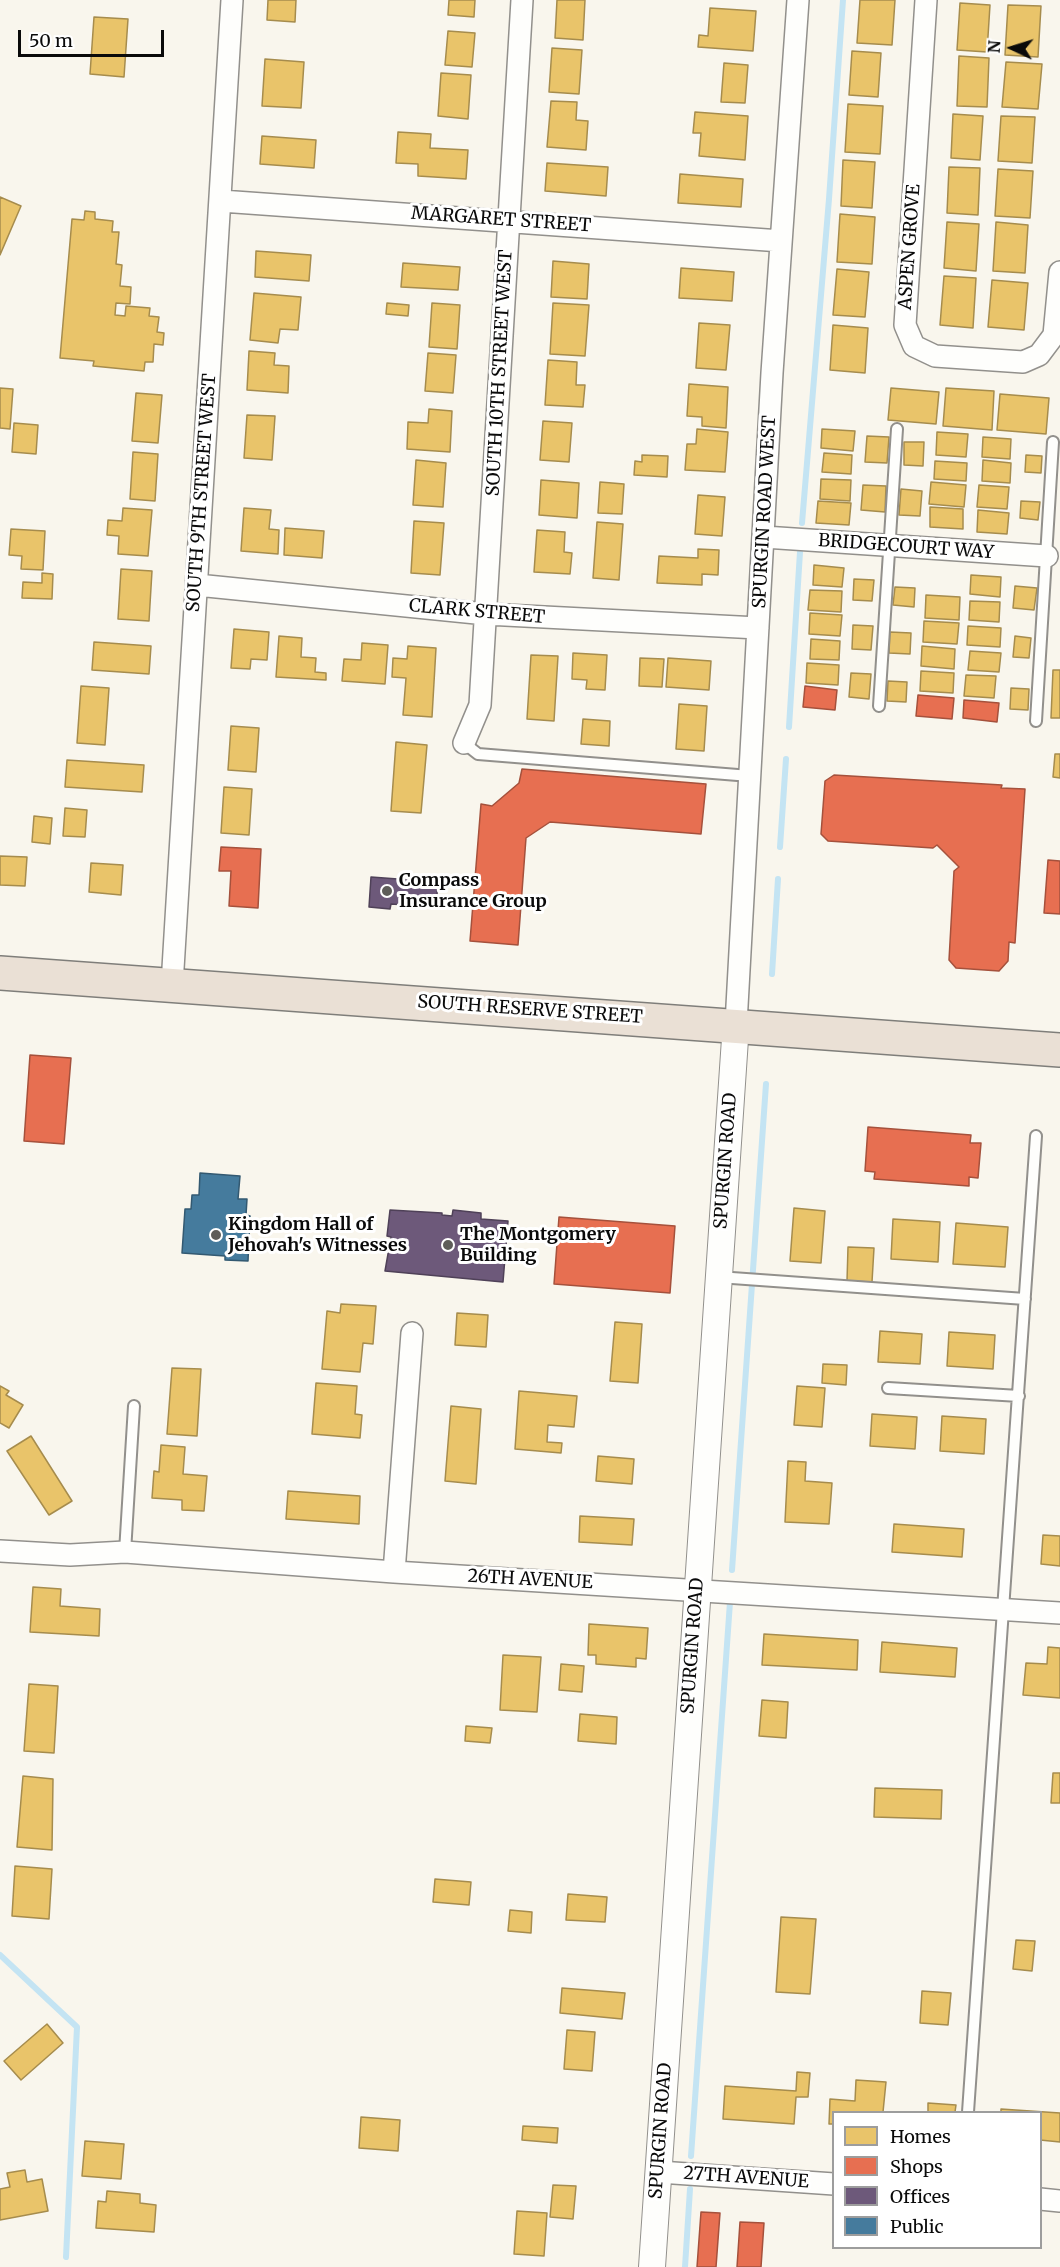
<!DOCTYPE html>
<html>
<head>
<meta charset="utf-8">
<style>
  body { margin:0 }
  #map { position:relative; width:1060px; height:2267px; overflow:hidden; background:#f9f6ed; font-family:Merriweather,serif }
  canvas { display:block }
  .legend { position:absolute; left:832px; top:2111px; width:210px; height:138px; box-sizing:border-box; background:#fff; border:2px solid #9d9d9d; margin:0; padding:8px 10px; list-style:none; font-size:18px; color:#0a0a0a }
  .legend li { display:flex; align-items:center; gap:12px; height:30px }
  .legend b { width:30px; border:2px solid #9d9d9d }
  .north { position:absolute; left:982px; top:18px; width:60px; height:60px; -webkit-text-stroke:4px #fff; paint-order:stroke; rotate:274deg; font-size:16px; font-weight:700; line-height:24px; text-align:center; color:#0a0a0a }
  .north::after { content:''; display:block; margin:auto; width:21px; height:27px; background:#0a0a0a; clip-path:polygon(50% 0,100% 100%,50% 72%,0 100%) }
  .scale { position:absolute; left:18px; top:30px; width:146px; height:27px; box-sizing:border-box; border:3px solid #0a0a0a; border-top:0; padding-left:8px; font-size:18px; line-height:21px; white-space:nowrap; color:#0a0a0a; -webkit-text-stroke:4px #fff; paint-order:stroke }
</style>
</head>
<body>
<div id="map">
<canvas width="1060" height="2267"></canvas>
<ul class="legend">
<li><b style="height:16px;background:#e9c46a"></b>Homes</li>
<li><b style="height:16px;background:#e76f51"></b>Shops</li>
<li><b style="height:16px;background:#6d597a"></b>Offices</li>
<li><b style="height:16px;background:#457b9d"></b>Public</li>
</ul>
<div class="north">N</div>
<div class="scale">50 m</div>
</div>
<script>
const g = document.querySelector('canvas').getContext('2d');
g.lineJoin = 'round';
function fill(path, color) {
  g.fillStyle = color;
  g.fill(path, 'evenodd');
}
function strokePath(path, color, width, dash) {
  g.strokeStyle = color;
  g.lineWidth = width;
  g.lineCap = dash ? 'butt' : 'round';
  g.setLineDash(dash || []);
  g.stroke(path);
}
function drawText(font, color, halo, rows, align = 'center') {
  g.font = font + ' Merriweather,serif';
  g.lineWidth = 6;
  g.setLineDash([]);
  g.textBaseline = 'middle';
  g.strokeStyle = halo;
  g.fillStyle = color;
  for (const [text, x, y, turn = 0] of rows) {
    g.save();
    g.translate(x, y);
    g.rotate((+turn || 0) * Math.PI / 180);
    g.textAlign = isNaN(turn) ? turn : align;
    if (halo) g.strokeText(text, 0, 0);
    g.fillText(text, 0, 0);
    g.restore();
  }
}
const homes = new Path2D(`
  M 268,0 L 296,0 L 295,22 L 267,20 Z
  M 449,0 L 475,0 L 474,17 L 448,15 Z
  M 557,0 L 585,0 L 583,40 L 555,38 Z
  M 860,0 L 895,0 L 892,45 L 857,43 Z
  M 960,3 L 990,5 L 987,52 L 957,50 Z
  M 1008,5 L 1041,6 L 1038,57 L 1005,55 Z
  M 710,8 L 756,11 L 753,51 L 698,47 L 699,35 L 708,36 Z
  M 94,17 L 128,19 L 124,77 L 90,74 Z
  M 448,31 L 475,33 L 472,67 L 445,65 Z
  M 552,48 L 582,50 L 579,94 L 549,92 Z
  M 852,51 L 881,53 L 878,97 L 849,95 Z
  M 959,56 L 989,58 L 987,107 L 957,106 Z
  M 265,59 L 304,62 L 301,108 L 262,106 Z
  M 1006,62 L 1042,64 L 1038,109 L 1002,107 Z
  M 724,63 L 748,65 L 745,103 L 721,102 Z
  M 441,73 L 471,75 L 468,119 L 438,116 Z
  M 551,101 L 577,102 L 576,120 L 588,121 L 586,150 L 547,147 Z
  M 848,104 L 883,106 L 880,154 L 845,152 Z
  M 695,112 L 748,116 L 745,160 L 699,156 L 701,133 L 693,133 Z
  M 953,114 L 983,116 L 980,160 L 951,158 Z
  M 1001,116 L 1035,117 L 1032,163 L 998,161 Z
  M 398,132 L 431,134 L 430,148 L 468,150 L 466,179 L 418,176 L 418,164 L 396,163 Z
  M 262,136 L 316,140 L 314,168 L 260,164 Z
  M 843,160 L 875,162 L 872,208 L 841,206 Z
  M 547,163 L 608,167 L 606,196 L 545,191 Z
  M 949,167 L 980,168 L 978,215 L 947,213 Z
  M 998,169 L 1033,171 L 1030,218 L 995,216 Z
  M 680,174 L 743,179 L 741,207 L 678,203 Z
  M 0,197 L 21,206 L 0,255 Z
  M 85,211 L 95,212 L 95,219 L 113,221 L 112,232 L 119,232 L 116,264 L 122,265 L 120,286 L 131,287 L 130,304 L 116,303 L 115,315 L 125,316 L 126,306 L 150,308 L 149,316 L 159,317 L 157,332 L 164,333 L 163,345 L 154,344 L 153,362 L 145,362 L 144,371 L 93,366 L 94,361 L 60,358 L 72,219 L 84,220 Z
  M 840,214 L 875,217 L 872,264 L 837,262 Z
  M 947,222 L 979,224 L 976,271 L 944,268 Z
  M 996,222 L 1028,225 L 1025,273 L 993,271 Z
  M 256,251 L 311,255 L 309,281 L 255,277 Z
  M 553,261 L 589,264 L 587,299 L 551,297 Z
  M 403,263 L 460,267 L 458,290 L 401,287 Z
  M 681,268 L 734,272 L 732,301 L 679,298 Z
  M 837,269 L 869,272 L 865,317 L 833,315 Z
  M 944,276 L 976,278 L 973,328 L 940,325 Z
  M 992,280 L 1028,283 L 1024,330 L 988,327 Z
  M 254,293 L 301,297 L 298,330 L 280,329 L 278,343 L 250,340 Z
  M 387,303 L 409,305 L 408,316 L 386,314 Z
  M 432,303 L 460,305 L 457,349 L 429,347 Z
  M 553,303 L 589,305 L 585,356 L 550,354 Z
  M 699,323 L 730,325 L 726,370 L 696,368 Z
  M 833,325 L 868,328 L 865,373 L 830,370 Z
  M 249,351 L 275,353 L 274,365 L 289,366 L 288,393 L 247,390 Z
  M 428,353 L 456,355 L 453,393 L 425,391 Z
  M 548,360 L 577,362 L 576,385 L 585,385 L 583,407 L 545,405 Z
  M 689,384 L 728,387 L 726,428 L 702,426 L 702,417 L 687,416 Z
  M 0,388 L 13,389 L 10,429 L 0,428 Z
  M 891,388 L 939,392 L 936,424 L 888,420 Z
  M 946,388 L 994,391 L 992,430 L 943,426 Z
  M 136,393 L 162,395 L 158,443 L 132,441 Z
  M 1000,394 L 1049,398 L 1046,434 L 997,430 Z
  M 429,409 L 452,411 L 450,452 L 407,449 L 408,422 L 428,423 Z
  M 247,415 L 275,416 L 272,460 L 244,458 Z
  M 543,421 L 572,423 L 569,462 L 540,460 Z
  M 14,423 L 38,425 L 36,454 L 12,452 Z
  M 697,429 L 728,432 L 725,472 L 685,470 L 687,444 L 696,444 Z
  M 822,429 L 855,431 L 853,451 L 821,448 Z
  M 937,432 L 968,434 L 966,457 L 936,455 Z
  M 867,436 L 889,437 L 887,463 L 865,462 Z
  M 983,437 L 1011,439 L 1010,459 L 982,457 Z
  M 904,442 L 924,442 L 923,466 L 904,465 Z
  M 133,452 L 158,454 L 155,501 L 130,499 Z
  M 824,453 L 852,455 L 851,474 L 822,472 Z
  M 642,455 L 668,456 L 667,477 L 634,475 L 635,461 L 642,462 Z
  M 1026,455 L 1042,456 L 1041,473 L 1025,472 Z
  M 416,460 L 446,463 L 443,507 L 413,505 Z
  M 983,460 L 1011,463 L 1010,483 L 982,481 Z
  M 935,461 L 967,463 L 966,481 L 934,479 Z
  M 821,479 L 851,480 L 850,501 L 820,499 Z
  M 541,480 L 579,483 L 577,518 L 539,515 Z
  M 600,482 L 624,484 L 622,514 L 598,513 Z
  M 931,482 L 966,485 L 964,507 L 929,504 Z
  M 863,485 L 886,486 L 885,512 L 861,510 Z
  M 979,485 L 1009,487 L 1007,509 L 977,507 Z
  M 901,489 L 922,491 L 920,516 L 899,515 Z
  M 698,495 L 725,497 L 722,536 L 695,534 Z
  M 818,501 L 851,503 L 849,525 L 816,523 Z
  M 1021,501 L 1040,502 L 1038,520 L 1020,518 Z
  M 930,507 L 963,509 L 963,529 L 930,527 Z
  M 123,508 L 152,510 L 148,556 L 118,554 L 119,536 L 107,535 L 108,520 L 122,521 Z
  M 244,508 L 271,510 L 269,529 L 279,530 L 278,554 L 241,551 Z
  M 978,510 L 1009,513 L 1007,534 L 977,532 Z
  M 414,521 L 444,523 L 440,575 L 411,573 Z
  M 597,522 L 623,524 L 619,580 L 593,578 Z
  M 285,528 L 324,531 L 322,558 L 284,555 Z
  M 11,529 L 45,531 L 43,570 L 21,569 L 22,556 L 9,555 Z
  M 537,530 L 565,532 L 564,552 L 572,553 L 570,574 L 534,572 Z
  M 698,549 L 719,550 L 718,575 L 702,574 L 702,585 L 657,583 L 659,556 L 698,558 Z
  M 814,565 L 844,568 L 842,587 L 813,585 Z
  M 121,569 L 152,571 L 149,621 L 118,619 Z
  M 42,573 L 53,574 L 52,599 L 22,598 L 23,582 L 42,583 Z
  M 971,575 L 1001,577 L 1000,597 L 970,594 Z
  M 854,579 L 874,580 L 872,601 L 853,600 Z
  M 1015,586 L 1037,588 L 1034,610 L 1013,608 Z
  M 895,587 L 915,588 L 914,607 L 893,605 Z
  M 810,590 L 842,591 L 841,612 L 808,610 Z
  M 926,595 L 960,597 L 959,620 L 925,618 Z
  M 970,601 L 1000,602 L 999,622 L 969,620 Z
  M 810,613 L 842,615 L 840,636 L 809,634 Z
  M 924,621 L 959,623 L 957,644 L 923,642 Z
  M 853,625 L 873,626 L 871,650 L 852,649 Z
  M 968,626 L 1001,628 L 1000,647 L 967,645 Z
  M 234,629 L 269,632 L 267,660 L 251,659 L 250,669 L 231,668 Z
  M 890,632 L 911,633 L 910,654 L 889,653 Z
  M 279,636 L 302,638 L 301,657 L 316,658 L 315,672 L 326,673 L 326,680 L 276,677 Z
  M 1015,636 L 1031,638 L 1029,658 L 1013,657 Z
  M 811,639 L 840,641 L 839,660 L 810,659 Z
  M 94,642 L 151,646 L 149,674 L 92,670 Z
  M 362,643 L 388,645 L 385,684 L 342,681 L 344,659 L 361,660 Z
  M 408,646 L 436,648 L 432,717 L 403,715 L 406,678 L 392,677 L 393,658 L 407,659 Z
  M 922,646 L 955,649 L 954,669 L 921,666 Z
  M 970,651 L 1001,653 L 999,672 L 968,670 Z
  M 573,653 L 607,655 L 605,690 L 586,689 L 587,680 L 572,679 Z
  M 531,655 L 558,656 L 554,721 L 527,719 Z
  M 640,658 L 664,659 L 662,687 L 639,686 Z
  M 668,658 L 711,661 L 709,690 L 666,687 Z
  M 807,663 L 839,665 L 838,685 L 806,683 Z
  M 1053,670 L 1060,670 L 1060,718 L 1051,718 Z
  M 921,671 L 954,673 L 953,693 L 920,691 Z
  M 851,673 L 871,674 L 869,699 L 849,697 Z
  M 966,675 L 996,676 L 994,698 L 964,696 Z
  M 888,681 L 907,682 L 906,702 L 887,701 Z
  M 81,686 L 109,688 L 105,745 L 77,743 Z
  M 1011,688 L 1029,689 L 1028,710 L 1010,709 Z
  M 679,704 L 707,706 L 704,751 L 676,749 Z
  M 583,719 L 610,721 L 609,746 L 581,744 Z
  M 231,726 L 259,728 L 256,772 L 228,770 Z
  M 396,742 L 427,745 L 421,813 L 391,811 Z
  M 1055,754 L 1060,754 L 1060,778 L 1053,777 Z
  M 67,760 L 144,765 L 142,792 L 65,787 Z
  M 224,787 L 252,789 L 249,835 L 221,833 Z
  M 65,808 L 87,810 L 85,837 L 63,836 Z
  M 34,816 L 52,818 L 50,844 L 32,842 Z
  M 0,856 L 27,857 L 25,886 L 0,885 Z
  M 91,863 L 123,865 L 121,895 L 89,892 Z
  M 794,1208 L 825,1211 L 821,1263 L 790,1261 Z
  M 893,1219 L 940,1222 L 938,1262 L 891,1259 Z
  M 956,1223 L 1008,1227 L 1005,1267 L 953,1264 Z
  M 848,1247 L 874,1248 L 872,1282 L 847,1281 Z
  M 341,1304 L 376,1306 L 373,1344 L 363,1343 L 360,1372 L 322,1369 L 327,1311 L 340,1313 Z
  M 457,1313 L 488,1315 L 486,1347 L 455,1345 Z
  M 615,1322 L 642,1324 L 638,1383 L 610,1381 Z
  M 880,1331 L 922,1334 L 920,1364 L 878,1362 Z
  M 949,1332 L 995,1335 L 993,1369 L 947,1366 Z
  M 823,1364 L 847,1365 L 846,1385 L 822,1383 Z
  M 172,1368 L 201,1369 L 197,1436 L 167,1434 Z
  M 316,1383 L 357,1386 L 355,1414 L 362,1415 L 360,1438 L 312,1434 Z
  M 0,1386 L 9,1391 L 6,1395 L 23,1405 L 9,1428 L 0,1423 Z
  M 797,1386 L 825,1388 L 822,1427 L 794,1425 Z
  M 519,1391 L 577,1396 L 574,1427 L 548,1425 L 547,1442 L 562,1443 L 561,1453 L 515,1449 Z
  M 451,1406 L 481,1409 L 476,1484 L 445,1481 Z
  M 872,1414 L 917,1417 L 915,1449 L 870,1446 Z
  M 942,1416 L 986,1419 L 984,1454 L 940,1451 Z
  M 31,1436 L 72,1501 L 49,1515 L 7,1451 Z
  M 161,1445 L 185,1447 L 183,1474 L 207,1476 L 204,1511 L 182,1510 L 182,1500 L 152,1498 L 154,1471 L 159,1472 Z
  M 598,1456 L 634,1459 L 632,1484 L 596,1481 Z
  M 788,1461 L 806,1462 L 805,1481 L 832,1483 L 829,1524 L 785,1522 Z
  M 288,1491 L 360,1496 L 359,1524 L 286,1519 Z
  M 580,1516 L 634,1519 L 632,1545 L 579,1542 Z
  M 894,1524 L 964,1529 L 962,1557 L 892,1552 Z
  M 1043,1535 L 1060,1536 L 1060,1566 L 1041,1564 Z
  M 33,1587 L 61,1589 L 60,1606 L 100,1609 L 99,1636 L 30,1632 Z
  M 589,1624 L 648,1628 L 646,1659 L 636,1658 L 636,1667 L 596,1664 L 596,1655 L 588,1655 Z
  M 764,1634 L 858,1640 L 857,1670 L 762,1665 Z
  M 882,1642 L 957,1648 L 955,1677 L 880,1672 Z
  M 1048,1647 L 1060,1648 L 1060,1698 L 1023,1695 L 1026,1663 L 1047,1664 Z
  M 503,1655 L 541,1657 L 537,1712 L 500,1710 Z
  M 561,1664 L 584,1666 L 582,1692 L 559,1690 Z
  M 29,1684 L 58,1686 L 54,1753 L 24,1751 Z
  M 762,1700 L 788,1702 L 786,1738 L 759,1736 Z
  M 580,1714 L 617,1717 L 616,1744 L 578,1741 Z
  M 466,1726 L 492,1728 L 490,1743 L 465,1741 Z
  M 1053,1773 L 1060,1773 L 1060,1803 L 1051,1803 Z
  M 23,1776 L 53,1779 L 52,1850 L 17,1847 Z
  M 875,1788 L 942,1790 L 941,1819 L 874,1817 Z
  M 15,1866 L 52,1869 L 49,1919 L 12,1916 Z
  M 435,1879 L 471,1882 L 469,1905 L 433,1902 Z
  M 568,1894 L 607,1897 L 605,1922 L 566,1920 Z
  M 510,1910 L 532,1912 L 531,1933 L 508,1931 Z
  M 781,1917 L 816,1919 L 810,1994 L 776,1992 Z
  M 1016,1940 L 1035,1941 L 1032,1971 L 1013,1969 Z
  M 562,1988 L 625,1993 L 622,2019 L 560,2013 Z
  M 922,1991 L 951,1993 L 948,2025 L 920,2023 Z
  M 47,2024 L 63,2043 L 21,2080 L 4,2061 Z
  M 567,2030 L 595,2032 L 592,2071 L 564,2069 Z
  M 797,2072 L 810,2073 L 808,2097 L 796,2097 L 794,2124 L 723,2119 L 725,2086 L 796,2091 Z
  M 856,2080 L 886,2082 L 883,2112 L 834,2112 L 834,2124 L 829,2124 L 830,2099 L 855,2101 Z
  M 928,2103 L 956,2105 L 955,2112 L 928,2112 Z
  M 1001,2109 L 1060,2113 L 1060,2142 L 1040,2140 L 1040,2112 L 1001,2112 Z
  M 361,2117 L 400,2120 L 398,2151 L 359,2148 Z
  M 523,2126 L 558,2128 L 557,2143 L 522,2140 Z
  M 85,2141 L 124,2144 L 121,2179 L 82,2176 Z
  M 25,2170 L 27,2182 L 42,2179 L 48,2211 L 0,2220 L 0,2189 L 10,2187 L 7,2173 Z
  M 553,2185 L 576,2186 L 573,2219 L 550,2217 Z
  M 107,2191 L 140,2194 L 140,2203 L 156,2205 L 154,2232 L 96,2228 L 98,2201 L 106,2202 Z
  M 517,2211 L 547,2213 L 544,2256 L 514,2254 Z`);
fill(homes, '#e9c46a');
strokePath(homes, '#a68c4d', 1.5);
const shops = new Path2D(`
  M 805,686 L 837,690 L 835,710 L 803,707 Z
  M 918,695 L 954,698 L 952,719 L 916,716 Z
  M 964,700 L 999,703 L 997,722 L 963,718 Z
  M 522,769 L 706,784 L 701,834 L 550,822 L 526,838 L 518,945 L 470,941 L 481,804 L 492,806 L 519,783 Z
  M 834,775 L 1002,785 L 1001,788 L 1025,789 L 1015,943 L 1009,942 L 1008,961 L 999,971 L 956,968 L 949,960 L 954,871 L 959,867 L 937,845 L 933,848 L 828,841 L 821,834 L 825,781 Z
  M 221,847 L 261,849 L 258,908 L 229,906 L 231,871 L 219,871 Z
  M 1048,860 L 1060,861 L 1060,914 L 1044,913 Z
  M 30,1055 L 71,1058 L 64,1144 L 24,1141 Z
  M 868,1127 L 971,1135 L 970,1143 L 981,1143 L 978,1178 L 969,1177 L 969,1186 L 874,1179 L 875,1172 L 865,1171 Z
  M 559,1217 L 675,1226 L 670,1293 L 554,1284 Z
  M 701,2212 L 720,2213 L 716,2267 L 697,2267 Z
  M 740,2222 L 764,2223 L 761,2267 L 737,2267 Z`);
fill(shops, '#e76f51');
strokePath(shops, '#a5513c', 1.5);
const offices = new Path2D(`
  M 371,877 L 438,882 L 436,907 L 391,904 L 390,909 L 369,907 Z
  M 390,1210 L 442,1213 L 442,1215 L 452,1216 L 453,1210 L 481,1213 L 481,1219 L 508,1221 L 503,1282 L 385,1271 L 391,1237 L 387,1236 Z`);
fill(offices, '#6d597a');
strokePath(offices, '#4f4158', 1.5);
const public = new Path2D(`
  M 200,1173 L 240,1176 L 238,1199 L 247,1199 L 246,1215 L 250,1216 L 248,1261 L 225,1260 L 225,1256 L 182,1253 L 185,1209 L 191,1209 L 192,1195 L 199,1195 Z`);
fill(public, '#457b9d');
strokePath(public, '#335971', 1.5);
strokePath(new Path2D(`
  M 802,523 L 829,199 L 843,0
  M 789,727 L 800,552
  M 780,847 L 786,759
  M 772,974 L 778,879
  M 732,1570 L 766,1084
  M 0,1955 L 77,2027 L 66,2257
  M 691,2156 L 730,1602
  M 685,2267 L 690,2189`), '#c4e4f3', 6);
const service = new Path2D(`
  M 879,706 L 897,429
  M 1036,721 L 1053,442
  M 464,743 L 478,754 L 750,776
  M 718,1277 L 1025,1299
  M 888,1388 L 1019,1396
  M 125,1552 L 134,1406
  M 968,2112 L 1036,1136`);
const minor = new Path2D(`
  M 926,0 L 905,325 L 914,346 L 935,356 L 1023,362 L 1039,355 L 1054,335 L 1060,272
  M 221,201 L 781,241
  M 764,537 L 1047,556
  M 197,585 L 486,614 L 758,628
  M 464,743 L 480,705 L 522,0
  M 172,985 L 232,0
  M 736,1024 L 772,373 L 798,0
  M 0,1551 L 70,1555 L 125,1552 L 394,1572 L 1060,1613
  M 394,1572 L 412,1333
  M 659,2172 L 834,2184
  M 1040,2199 L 1060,2201`);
const tertiary = new Path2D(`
  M 652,2267 L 736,1024`);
const trunk = new Path2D(`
  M 0,973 L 1060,1050`);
strokePath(service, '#92908c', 14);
strokePath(minor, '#92908c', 24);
strokePath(tertiary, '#92908c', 28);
strokePath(trunk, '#7f7e7a', 36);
strokePath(service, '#fefefc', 10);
strokePath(minor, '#fefefc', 21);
strokePath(tertiary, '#fefefc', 26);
strokePath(trunk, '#eae0d5', 33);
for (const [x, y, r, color] of [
  [387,891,6,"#5e5d59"],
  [216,1235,6,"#5e5d59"],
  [448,1245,6,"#5e5d59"]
]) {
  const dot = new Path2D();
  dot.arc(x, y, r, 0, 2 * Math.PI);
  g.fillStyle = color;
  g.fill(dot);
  strokePath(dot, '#fff', 2);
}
drawText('18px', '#0a0a0a', '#fff', [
  ["MARGARET STREET",501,220,4],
  ["ASPEN GROVE",910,247,-86],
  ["SOUTH 10TH STREET WEST",500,373,-87],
  ["SOUTH 9TH STREET WEST",202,493,-86],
  ["SPURGIN ROAD WEST",765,512,-87],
  ["BRIDGECOURT WAY",906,547,4],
  ["CLARK STREET",477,612,5],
  ["SOUTH RESERVE STREET",530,1010,4],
  ["SPURGIN ROAD",726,1161,-86],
  ["26TH AVENUE",530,1580,3],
  ["SPURGIN ROAD",693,1646,-86],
  ["SPURGIN ROAD",661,2131,-86],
  ["27TH AVENUE",746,2178,4]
]);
drawText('bold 18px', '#0a0a0a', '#fff', [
  ["Compass",399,881],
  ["Insurance Group",399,902],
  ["Kingdom Hall of",228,1225],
  ["Jehovah's Witnesses",228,1246],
  ["The Montgomery",460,1235],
  ["Building",460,1256]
], 'left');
</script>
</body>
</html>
